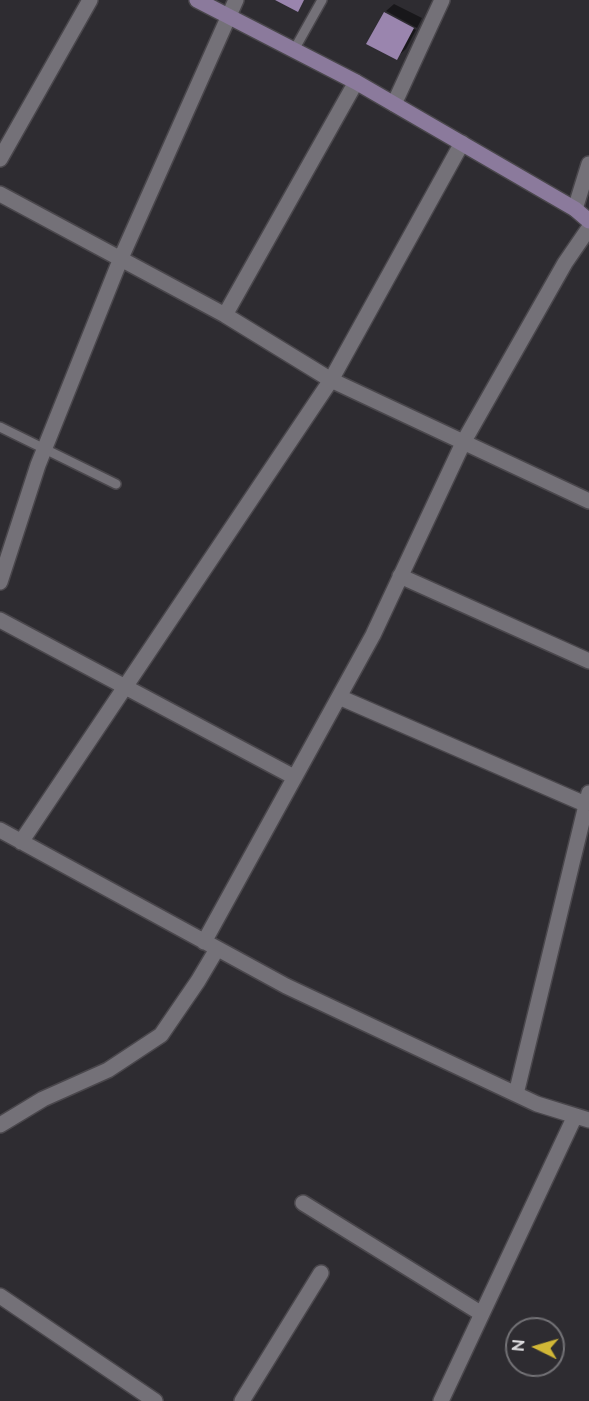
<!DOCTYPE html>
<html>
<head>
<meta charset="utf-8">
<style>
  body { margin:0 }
  #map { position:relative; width:589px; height:1401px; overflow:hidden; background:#2e2c31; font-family:Raleway,sans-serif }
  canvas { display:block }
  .north { position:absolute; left:505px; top:1317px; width:60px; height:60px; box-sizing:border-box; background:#2e2c31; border:2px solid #737276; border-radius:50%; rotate:275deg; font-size:16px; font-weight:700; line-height:24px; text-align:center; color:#dbdadd }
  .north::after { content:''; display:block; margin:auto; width:21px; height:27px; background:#d1b736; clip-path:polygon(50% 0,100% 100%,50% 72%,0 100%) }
</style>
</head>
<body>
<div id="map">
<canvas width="589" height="1401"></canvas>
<div class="north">N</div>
</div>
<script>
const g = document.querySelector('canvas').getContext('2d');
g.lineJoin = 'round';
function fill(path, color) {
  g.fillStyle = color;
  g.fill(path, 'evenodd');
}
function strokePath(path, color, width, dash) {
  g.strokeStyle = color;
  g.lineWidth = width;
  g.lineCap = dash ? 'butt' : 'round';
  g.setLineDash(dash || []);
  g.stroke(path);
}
fill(new Path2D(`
  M 394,4 L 422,18 L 417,28 L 386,11 Z
  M 386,12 L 386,15 L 416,30 L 406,49 L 396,58 L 385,13 Z`), '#0007');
fill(new Path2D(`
  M 275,0 L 304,0 L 298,12 Z
  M 384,12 L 414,28 L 397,60 L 366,44 Z`), '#9a85ae');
const lane = new Path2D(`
  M 294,50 L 322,0
  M 0,427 L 116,484`);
const street = new Path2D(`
  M 394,104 L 442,0
  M 0,159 L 90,0
  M 0,194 L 225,315 L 331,380 L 589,501
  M 575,209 L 589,164
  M 225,315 L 356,82
  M 400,576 L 589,661
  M 0,582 L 38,465 L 121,258 L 236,0
  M 0,620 L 294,777
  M 339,697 L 585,804
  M 0,830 L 286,986 L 537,1104 L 589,1120
  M 21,842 L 331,380 L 462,143
  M 204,942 L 373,635 L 464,441 L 565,263 L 589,228
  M 516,1094 L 589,793
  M 0,1125 L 43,1099 L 108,1070 L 161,1035 L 198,981 L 217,949
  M 303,1203 L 482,1314
  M 0,1296 L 155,1401
  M 242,1401 L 321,1273
  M 441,1401 L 575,1116`);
const secondary = new Path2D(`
  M 197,0 L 356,82 L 575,209 L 589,221`);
strokePath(lane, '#4a474c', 12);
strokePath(street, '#4a474c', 18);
strokePath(secondary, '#4a474c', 18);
strokePath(lane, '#747178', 9);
strokePath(street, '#747178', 15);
strokePath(secondary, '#8b7a9c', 15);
</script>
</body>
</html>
